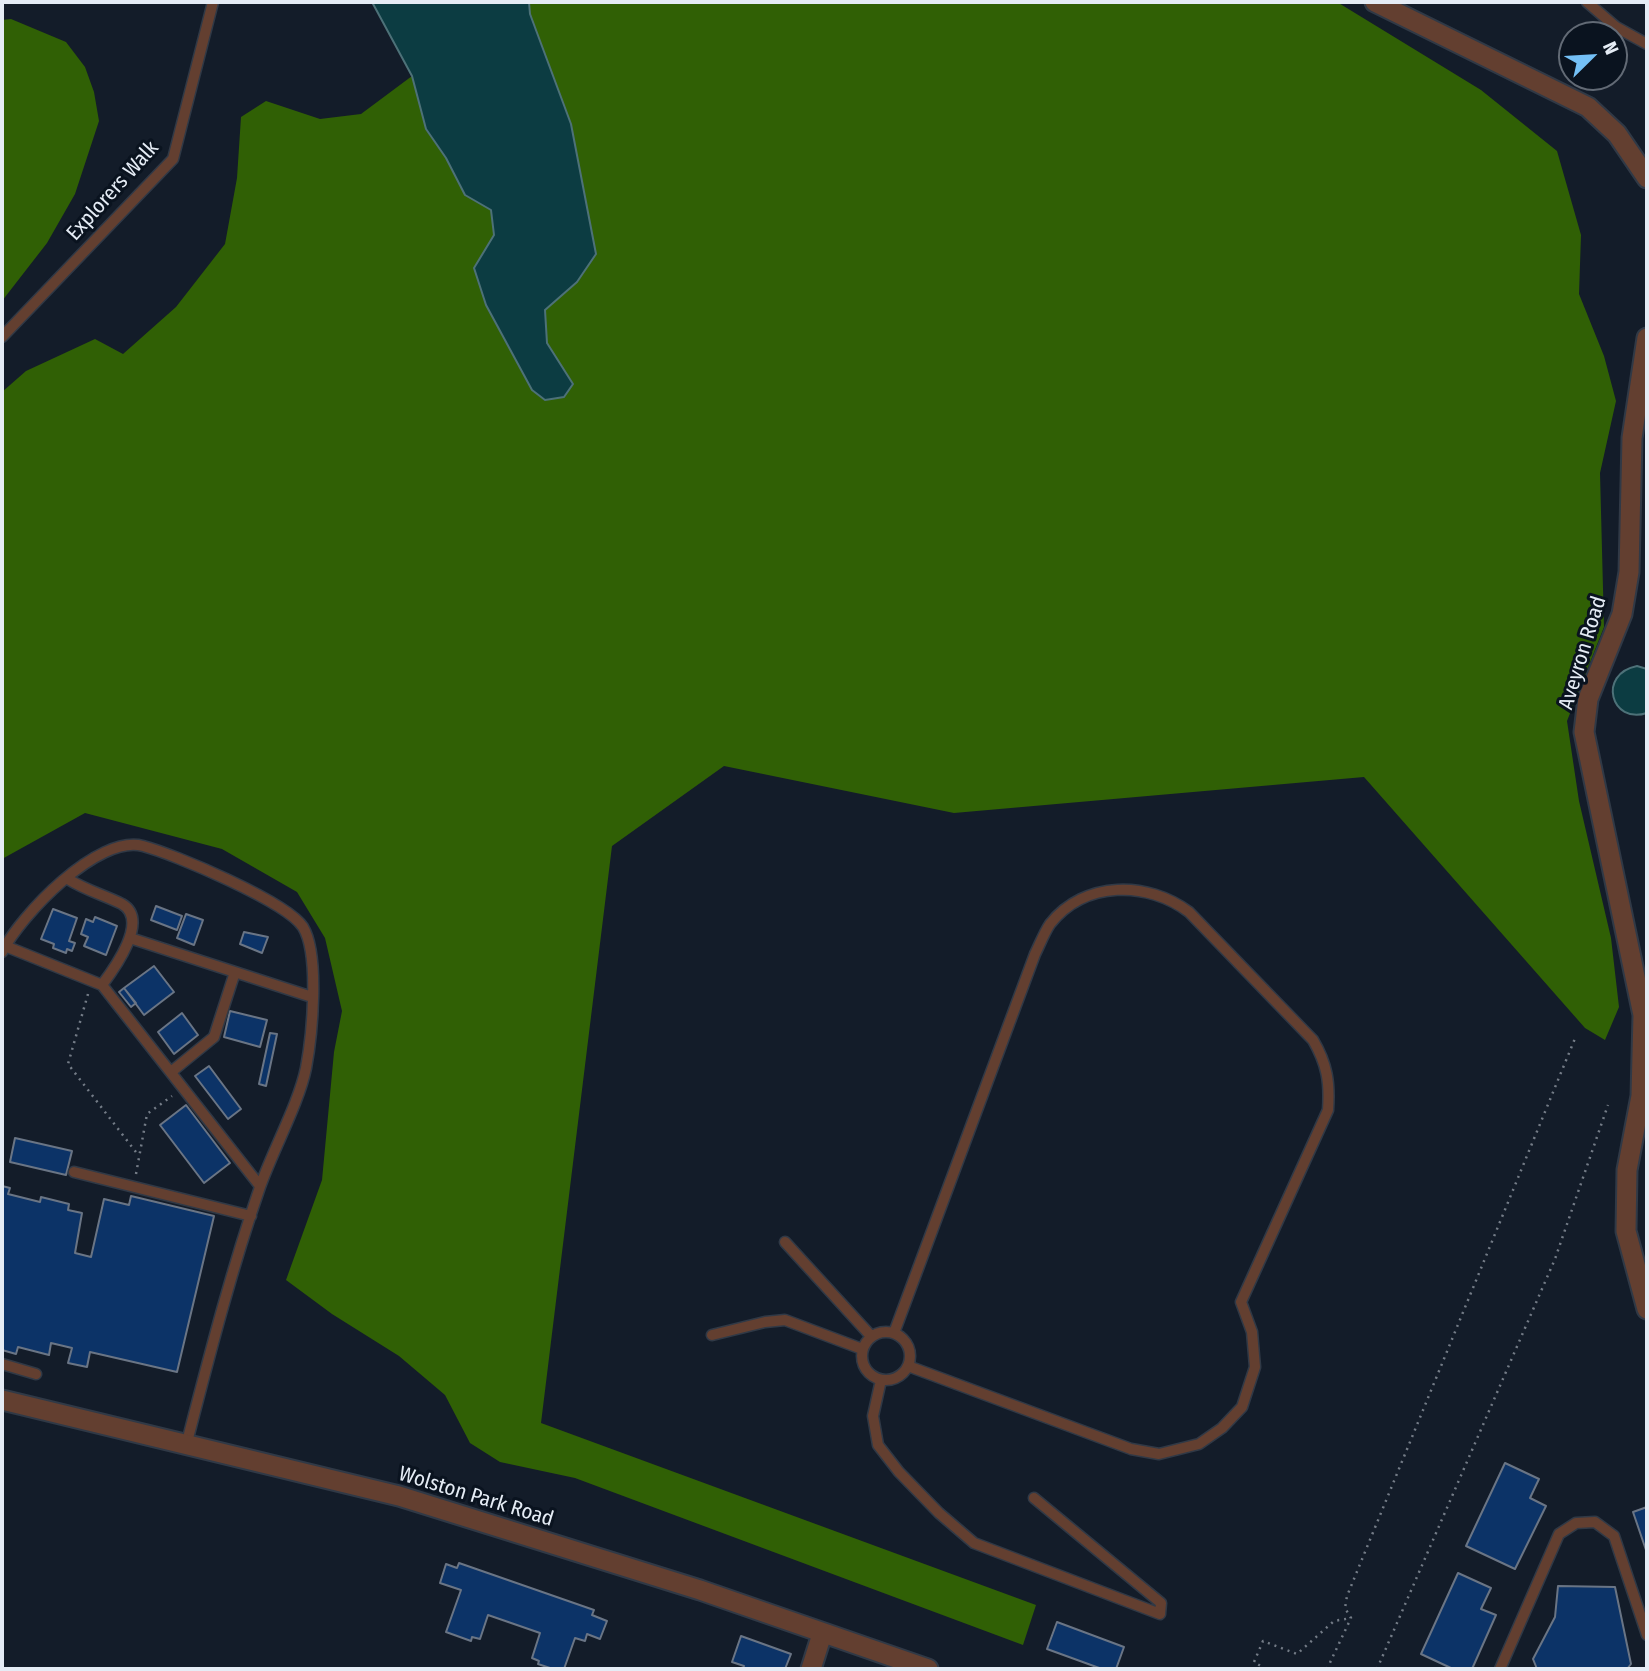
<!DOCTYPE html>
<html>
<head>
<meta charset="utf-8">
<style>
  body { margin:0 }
  #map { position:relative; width:1649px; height:1671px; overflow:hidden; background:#131c29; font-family:"Fira Sans Condensed",sans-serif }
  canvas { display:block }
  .frame { position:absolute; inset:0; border:4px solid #e5ecf5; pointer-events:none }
  .north { position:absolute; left:1558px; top:21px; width:70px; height:70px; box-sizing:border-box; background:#0a131f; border:2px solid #626a75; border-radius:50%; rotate:66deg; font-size:19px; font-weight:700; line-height:28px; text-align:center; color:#e5ecf5 }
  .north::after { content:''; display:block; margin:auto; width:24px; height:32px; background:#74c0f6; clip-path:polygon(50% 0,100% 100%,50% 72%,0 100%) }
</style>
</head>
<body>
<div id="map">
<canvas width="1649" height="1671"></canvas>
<div class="frame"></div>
<div class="north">N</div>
</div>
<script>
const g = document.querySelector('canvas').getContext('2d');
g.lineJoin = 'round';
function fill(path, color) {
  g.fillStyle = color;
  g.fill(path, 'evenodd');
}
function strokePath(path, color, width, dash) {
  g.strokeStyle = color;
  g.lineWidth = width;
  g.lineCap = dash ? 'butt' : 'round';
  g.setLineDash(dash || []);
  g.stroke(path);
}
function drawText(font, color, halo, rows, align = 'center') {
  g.font = font + ' "Fira Sans Condensed",sans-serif';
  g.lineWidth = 6;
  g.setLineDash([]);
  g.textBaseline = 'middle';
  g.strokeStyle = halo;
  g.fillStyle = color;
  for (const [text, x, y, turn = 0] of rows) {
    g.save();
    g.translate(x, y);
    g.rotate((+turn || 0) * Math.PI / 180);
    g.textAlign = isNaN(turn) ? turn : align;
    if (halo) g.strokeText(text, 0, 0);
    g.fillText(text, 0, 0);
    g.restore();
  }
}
fill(new Path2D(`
  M 529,2 L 1337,2 L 1481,90 L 1557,151 L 1581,235 L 1579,294 L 1604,356 L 1616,401 L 1600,473 L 1604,627 L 1567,721 L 1579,801 L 1611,938 L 1619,1007 L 1605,1040 L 1585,1028 L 1364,777 L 954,813 L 724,766 L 612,846 L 541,1423 L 1036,1605 L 1023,1645 L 575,1478 L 500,1462 L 470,1443 L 445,1395 L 399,1356 L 332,1314 L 286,1280 L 322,1180 L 334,1052 L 342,1011 L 325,938 L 297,892 L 222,849 L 85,813 L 2,859 L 2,392 L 26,371 L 95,339 L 123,354 L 176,307 L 225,244 L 237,178 L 241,117 L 266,101 L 320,119 L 361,114 L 412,76 L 426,130 L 446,158 L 465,195 L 491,210 L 495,235 L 474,268 L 573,384 L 547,343 L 545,310 L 577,282 L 596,254 L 571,124 L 530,14 Z
  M 11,19 L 66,42 L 85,67 L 94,92 L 99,121 L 75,194 L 47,243 L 2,301 L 2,20 Z`), '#306005');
const water = new Path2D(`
  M 372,2 L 529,2 L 530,14 L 571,124 L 596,254 L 577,282 L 545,310 L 547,343 L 573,384 L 564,397 L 545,400 L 532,390 L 486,305 L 474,268 L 494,235 L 491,210 L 465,195 L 446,158 L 426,129 L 412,76 Z
  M 1637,666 L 1647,669 L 1647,713 C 1611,725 1597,674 1637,666 Z`);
fill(water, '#0c3c42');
strokePath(water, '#4d7178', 2);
const building = new Path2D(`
  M 156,906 L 182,916 L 177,930 L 151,920 Z
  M 53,909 L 77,918 L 69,941 L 75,943 L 72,951 L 67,949 L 66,953 L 53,948 L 54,944 L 41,939 Z
  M 186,914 L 203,920 L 194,945 L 177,938 Z
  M 95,917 L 117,926 L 106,955 L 84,946 L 88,937 L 81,934 L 86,919 L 93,922 Z
  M 244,932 L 268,937 L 262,953 L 240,944 Z
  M 154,966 L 174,992 L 144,1015 L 124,988 Z
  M 124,988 L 136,1003 L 131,1007 L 119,992 Z
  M 230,1011 L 267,1020 L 260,1047 L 224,1037 Z
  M 182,1013 L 198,1035 L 174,1054 L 158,1032 Z
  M 270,1033 L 277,1034 L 266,1086 L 259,1084 Z
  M 209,1066 L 241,1109 L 228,1119 L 195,1076 Z
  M 186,1105 L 230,1163 L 204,1183 L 160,1125 Z
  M 15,1138 L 72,1151 L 66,1175 L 10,1162 Z
  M 2,1186 L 10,1188 L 8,1194 L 40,1202 L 41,1197 L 69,1204 L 68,1210 L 82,1213 L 75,1253 L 91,1257 L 104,1199 L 129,1205 L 131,1196 L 214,1216 L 177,1372 L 90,1352 L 87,1367 L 68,1363 L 72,1348 L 51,1343 L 49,1355 L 18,1347 L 16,1354 L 2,1350 Z
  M 1505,1463 L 1539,1479 L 1530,1498 L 1546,1506 L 1515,1569 L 1466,1546 Z
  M 1647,1507 L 1647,1553 L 1633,1512 Z
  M 459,1563 L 594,1610 L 592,1615 L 607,1621 L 600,1639 L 587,1634 L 585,1641 L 575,1638 L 564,1669 L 553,1669 L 538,1664 L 539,1661 L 532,1658 L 540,1633 L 488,1615 L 480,1639 L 472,1637 L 471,1641 L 446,1632 L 461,1590 L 440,1583 L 446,1564 L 457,1568 Z
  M 1458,1573 L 1491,1588 L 1481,1609 L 1496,1615 L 1472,1669 L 1453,1669 L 1421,1654 Z
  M 1558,1586 L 1615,1587 L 1631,1664 L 1627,1669 L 1537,1669 L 1533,1659 L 1555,1617 Z
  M 1057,1622 L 1124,1647 L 1116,1669 L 1102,1669 L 1047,1649 Z
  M 741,1636 L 791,1654 L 785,1669 L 743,1669 L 744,1666 L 732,1662 Z`);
fill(building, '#0c3367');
strokePath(building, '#6a7585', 2);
const lane = new Path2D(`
  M 1587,2 L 1616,27 L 1647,44
  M 2,337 L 173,159 L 213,2
  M 68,879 C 85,890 104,895 122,904 C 150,920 114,969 102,985
  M 130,938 L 312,997
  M 5,946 L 102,985 L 260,1186
  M 2,952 C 21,915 98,834 143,846 C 174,854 287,902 303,927 C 320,955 312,1036 306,1068 C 299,1103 272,1152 260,1187 C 231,1271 209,1357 187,1442
  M 171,1072 L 214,1037 L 235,972
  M 74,1172 L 251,1216
  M 785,1242 L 871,1336
  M862 1356a24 24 0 1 1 48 0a24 24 0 1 1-48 0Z
  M 894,1333 L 1035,954 C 1040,944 1044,933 1050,924 C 1085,880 1148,881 1189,912 L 1313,1040 C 1327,1064 1330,1082 1328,1110 L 1241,1302 L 1252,1332 L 1255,1367 L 1242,1407 L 1222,1428 L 1199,1444 L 1159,1454 L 1131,1449 L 908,1366
  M 712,1335 L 765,1322 L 785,1320 L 862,1349
  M 2,1364 L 36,1374
  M 881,1380 L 873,1416 L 878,1445 L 899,1472 L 939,1513 L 974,1543 L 1160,1614 L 1161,1603 L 1034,1498
  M 1500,1669 L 1559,1534 L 1576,1523 L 1595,1522 L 1614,1536 L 1647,1635`);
const street = new Path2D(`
  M 1375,2 L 1588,107 L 1617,134 L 1647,178
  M 1647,338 L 1632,438 L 1629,572 L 1622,614 L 1588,699 L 1584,732 L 1643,1015 L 1641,1096 L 1627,1170 L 1626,1231 L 1647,1309
  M 2,1400 L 399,1496 L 700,1590 L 928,1669
  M 811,1669 L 822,1634`);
strokePath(lane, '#303946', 13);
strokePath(street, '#303946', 23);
strokePath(new Path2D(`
  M 88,994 L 68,1064 L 139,1156
  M 136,1174 L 147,1114 L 172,1096
  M 1266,1669 L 1254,1662 L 1263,1641 L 1297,1654 L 1334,1621 L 1351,1618
  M 1327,1669 L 1351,1618 L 1345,1608 L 1347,1596 L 1576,1036
  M 1377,1669 L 1555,1259 L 1608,1105`), '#747c87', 2.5, [2, 5]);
strokePath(lane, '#633f30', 10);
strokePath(street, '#633f30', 19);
drawText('21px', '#e5ecf5', '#0a131f', [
  ["Explorers Walk",113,191,-48],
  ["Aveyron Road",1583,653,-73],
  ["Wolston Park Road",476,1497,17]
]);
</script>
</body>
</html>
